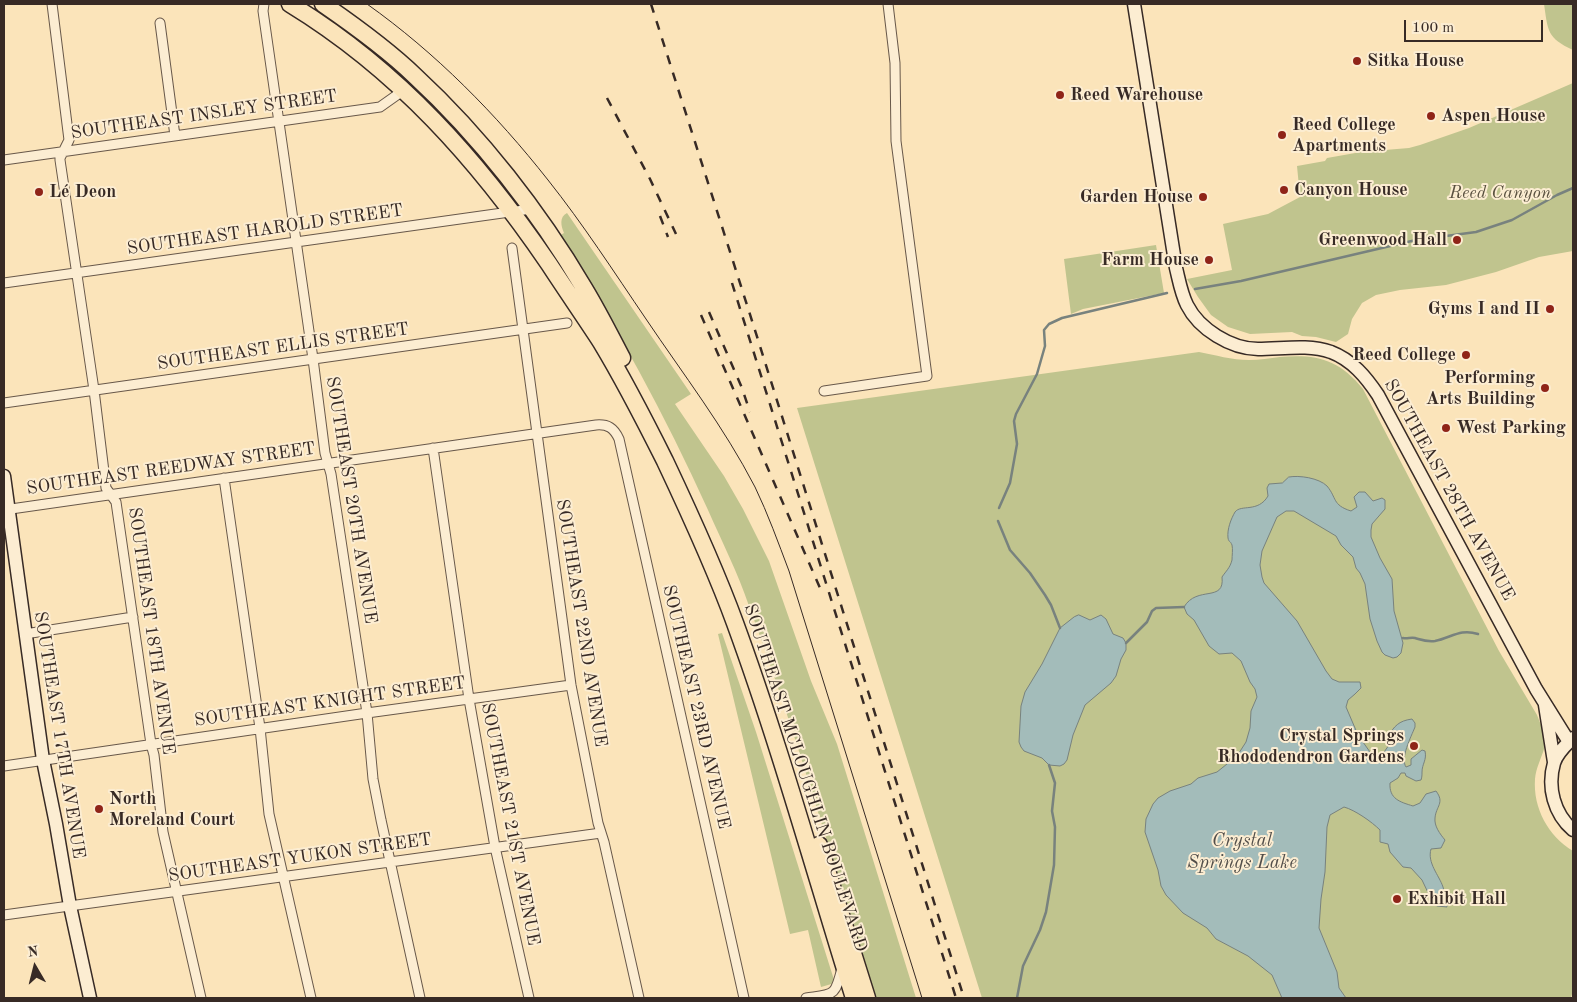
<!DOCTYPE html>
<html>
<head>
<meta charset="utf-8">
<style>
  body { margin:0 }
  #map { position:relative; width:1577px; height:1002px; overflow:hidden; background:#fbe4ba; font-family:"Old Standard TT",serif }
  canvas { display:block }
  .frame { position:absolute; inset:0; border:5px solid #372a25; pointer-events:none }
  .north { position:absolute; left:10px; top:942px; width:50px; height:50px; -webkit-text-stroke:4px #fcedd2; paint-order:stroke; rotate:352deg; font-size:14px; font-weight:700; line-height:20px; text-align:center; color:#372a25 }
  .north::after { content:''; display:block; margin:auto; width:18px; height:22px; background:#372a25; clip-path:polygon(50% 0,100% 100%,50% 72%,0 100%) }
  .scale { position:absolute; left:1404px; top:20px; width:139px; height:22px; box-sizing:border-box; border:2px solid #372a25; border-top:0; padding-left:6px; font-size:15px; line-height:18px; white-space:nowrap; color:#372a25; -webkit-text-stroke:4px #fcedd2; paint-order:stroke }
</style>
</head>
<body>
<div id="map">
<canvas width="1577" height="1002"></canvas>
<div class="frame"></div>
<div class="north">N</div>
<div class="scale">100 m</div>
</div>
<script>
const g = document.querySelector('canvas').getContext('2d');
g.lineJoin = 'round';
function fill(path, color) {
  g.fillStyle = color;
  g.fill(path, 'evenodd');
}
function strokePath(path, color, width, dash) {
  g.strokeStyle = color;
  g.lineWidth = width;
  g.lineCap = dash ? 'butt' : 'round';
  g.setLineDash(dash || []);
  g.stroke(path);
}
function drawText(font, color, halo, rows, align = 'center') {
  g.font = font + ' "Old Standard TT",serif';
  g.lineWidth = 4;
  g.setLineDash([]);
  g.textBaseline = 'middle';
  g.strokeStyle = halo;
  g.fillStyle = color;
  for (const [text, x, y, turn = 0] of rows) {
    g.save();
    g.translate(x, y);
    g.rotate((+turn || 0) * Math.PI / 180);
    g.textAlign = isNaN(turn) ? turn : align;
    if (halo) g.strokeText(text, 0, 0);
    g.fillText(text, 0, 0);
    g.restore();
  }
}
fill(new Path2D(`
  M 1544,4 L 1573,4 L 1573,50 C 1547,38 1548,31 1544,4 Z
  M 1573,83 L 1573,251 L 1539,257 L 1496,272 L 1446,285 L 1400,290 L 1376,295 L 1362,303 L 1352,319 L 1348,334 L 1336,342 L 1316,337 L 1302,336 L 1292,332 L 1250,334 L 1228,327 L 1211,315 L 1198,297 L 1187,279 L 1232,270 L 1223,224 L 1268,214 L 1300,197 L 1297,166 L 1325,161 L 1327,158 L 1361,152 L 1409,148 L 1420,145 L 1469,128 Z
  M 567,213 L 691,394 L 675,404 L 724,476 L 743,509 L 769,561 L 811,681 L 837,744 L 916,998 L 875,998 C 834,867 797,734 749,606 C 738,573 722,542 708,510 C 665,415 615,323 559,236 L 564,233 C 561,226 559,217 567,213 Z
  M 1156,245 L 1164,293 L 1083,309 L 1071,314 L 1064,259 Z
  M 1199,352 C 1215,355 1232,360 1249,360 C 1259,360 1270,358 1280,357 C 1316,354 1339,359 1363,389 L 1499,651 L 1537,715 C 1541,725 1547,738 1544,749 C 1541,759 1536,768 1535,779 C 1533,808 1548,836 1573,851 L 1573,990 L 1571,998 L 982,998 L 797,408 Z
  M 722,633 L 756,732 L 835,983 L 821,987 L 808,930 L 790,934 L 718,634 Z`), '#c0c48e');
const water = new Path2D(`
  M 1289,477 C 1299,475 1319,478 1327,486 C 1337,498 1332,505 1351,511 L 1357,507 L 1354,497 L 1359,492 L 1365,492 L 1373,501 L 1382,498 L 1385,500 L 1385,509 L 1372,524 L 1371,530 L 1371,537 L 1380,558 L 1392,579 L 1394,611 L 1403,643 L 1401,653 L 1397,657 L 1393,658 L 1385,655 L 1382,652 L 1377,641 L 1370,619 L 1365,584 L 1360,573 L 1356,568 L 1353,557 L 1341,545 L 1336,536 L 1294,511 L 1286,511 L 1277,517 L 1262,551 L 1260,565 L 1262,577 L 1264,583 L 1297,621 L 1326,671 L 1332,679 L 1339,682 L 1360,682 L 1361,688 L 1355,694 L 1348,700 L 1346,707 L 1358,735 L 1370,752 L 1378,756 L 1382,755 L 1389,745 L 1387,737 C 1395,726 1398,721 1412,719 L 1415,723 L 1415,727 C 1411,737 1400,758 1406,767 L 1411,765 L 1411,759 L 1422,750 L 1425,751 C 1427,760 1422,764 1422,772 C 1422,775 1422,777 1421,780 L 1416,781 L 1406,776 L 1405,773 L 1401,773 L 1398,778 L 1390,783 C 1389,799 1400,802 1413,806 L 1420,803 L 1426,794 L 1436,791 C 1445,803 1436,806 1435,818 C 1434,826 1440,834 1445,840 L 1441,848 L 1431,849 C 1427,863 1439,875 1443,887 C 1445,893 1446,901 1447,907 L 1437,906 L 1433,903 L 1422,880 L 1411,868 L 1403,867 L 1390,852 L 1388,844 L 1380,842 L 1380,830 C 1372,822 1355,810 1344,807 L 1330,815 L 1327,827 L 1325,872 L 1321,899 L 1319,928 L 1337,972 L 1339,988 L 1346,998 L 1282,998 L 1272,975 L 1248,956 L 1216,939 L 1207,928 L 1183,913 L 1166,895 L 1161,886 L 1158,870 L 1145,832 L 1146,819 L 1153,804 L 1158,798 L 1170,791 L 1191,784 L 1198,778 L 1217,772 L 1237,756 L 1246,742 L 1250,728 L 1251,711 L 1257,697 L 1255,689 L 1250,682 L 1241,661 L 1232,653 L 1219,654 L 1209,646 L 1194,620 L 1187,614 L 1184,607 C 1197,585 1225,603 1222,577 C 1226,571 1230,568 1232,560 C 1232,556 1233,549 1232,545 C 1230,540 1229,543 1228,538 C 1227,529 1231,519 1235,512 C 1241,504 1258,513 1268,496 L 1267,488 L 1269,484 L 1282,483 Z
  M 1079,615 L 1090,620 L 1101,615 L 1106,619 L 1113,634 L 1123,638 L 1126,643 L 1126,650 L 1121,659 L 1116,676 L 1111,683 L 1085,705 L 1073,735 L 1067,760 L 1064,764 L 1060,766 L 1049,765 L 1042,758 L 1024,751 L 1021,747 L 1019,742 L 1021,706 L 1025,692 L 1042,664 L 1060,628 L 1074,617 Z`);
fill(water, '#a3bcba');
strokePath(water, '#78827e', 1);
strokePath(new Path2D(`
  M 1195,289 L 1241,281 L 1416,240 L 1476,232 L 1512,220 L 1557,195 L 1573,188
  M 999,508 L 1010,483 L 1017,444 L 1014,421 L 1016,414 L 1037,374 L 1045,346 L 1044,330 L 1049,324 L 1062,318 L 1167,293
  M 998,521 L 1010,550 L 1030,573 L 1045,595 L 1051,605 L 1060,628
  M 1403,638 C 1407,639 1411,637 1415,638 C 1422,640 1426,642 1435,641 C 1451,638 1460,628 1478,634
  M 1126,643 L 1147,622 L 1152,611 L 1156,608 L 1184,607
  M 1017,998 L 1023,966 L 1040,930 L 1046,912 L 1054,865 L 1055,827 L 1052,811 L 1055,783 L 1049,765`), '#78827e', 2.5);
const street = new Path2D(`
  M 52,4 L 69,140 L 60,158 L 60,160 L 94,390 L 106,488 L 116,502 L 151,744 L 154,755 L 163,832 L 201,998
  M 264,4 L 263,11 L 313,359 L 325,453 L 331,474 L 367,713 L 373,779 L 381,820 L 420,998
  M 160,23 L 175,136
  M 4,160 L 380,107 L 404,90
  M 512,248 L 571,685 L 598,823 L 604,842 L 639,998
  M 4,283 L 531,209
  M 824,391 L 927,376 L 896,141 L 895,63 L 888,4
  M 4,403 L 567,323
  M 433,448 L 469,699 L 495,847 L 529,998
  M 224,478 L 260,728 L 269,814 L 311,998
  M 4,510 L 596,425 C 608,424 614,428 619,439 L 744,998
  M 25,634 L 133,617
  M 4,766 L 367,713 L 571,685
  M 4,915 L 601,833
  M 806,998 C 834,994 835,997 842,968`);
const secondary = new Path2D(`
  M 1134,4 L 1176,268 C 1179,280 1181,293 1187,305 C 1199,329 1231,349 1258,349 C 1282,349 1308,344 1331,352 C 1352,360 1366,377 1378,395 L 1536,689 L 1569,742
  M 4,476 L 43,760 L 56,824 L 70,906 L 90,998
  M 1545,705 L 1554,762
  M 1573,738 C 1566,745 1557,753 1554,763 C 1547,787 1554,814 1573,830`);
const highway = new Path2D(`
  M 290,4 C 398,70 478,160 549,264 C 566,290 584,316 601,342 C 624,380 645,421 665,461 C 690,514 715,568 735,623 C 780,746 815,873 854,998
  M 323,4 C 355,26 387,49 415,76 C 480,136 539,212 584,288 C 598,311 610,335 622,358
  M 819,845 L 867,998`);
strokePath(street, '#68584a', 11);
strokePath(secondary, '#372a25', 15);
strokePath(highway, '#372a25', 19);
strokePath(street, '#fcedd2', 9);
strokePath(secondary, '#fcedd2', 12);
strokePath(highway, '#fbe4ba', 16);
strokePath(new Path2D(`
  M 367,4 C 436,53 496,114 548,180 C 583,224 614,272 646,319 C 683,374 724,427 755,487 C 768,514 778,542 789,571 L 922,998`), '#372a25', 1);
strokePath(new Path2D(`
  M 651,4 L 754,327 L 964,998
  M 607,98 L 650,179 L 676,234
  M 660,216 L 668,237
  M 732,283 L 956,998
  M 709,312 L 742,388 L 750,412
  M 701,315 L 820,588`), '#372a25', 2.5, [9, 9]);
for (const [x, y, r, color] of [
  [1357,61,5,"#8f2418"],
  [1060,95,5,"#8f2418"],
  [1431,116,5,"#8f2418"],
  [1282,135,5,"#8f2418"],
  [1284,190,5,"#8f2418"],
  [39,192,5,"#8f2418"],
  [1203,197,5,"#8f2418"],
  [1457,240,5,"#8f2418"],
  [1209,260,5,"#8f2418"],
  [1550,309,5,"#8f2418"],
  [1466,355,5,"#8f2418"],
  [1545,388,5,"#8f2418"],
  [1446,428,5,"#8f2418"],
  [1414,746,5,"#8f2418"],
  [99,809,5,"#8f2418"],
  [1397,899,5,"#8f2418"]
]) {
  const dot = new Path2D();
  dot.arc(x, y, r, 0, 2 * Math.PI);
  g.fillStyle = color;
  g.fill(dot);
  strokePath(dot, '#fcedd2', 2);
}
drawText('bold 18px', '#372a25', '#fcedd2', [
  ["Sitka House",1367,61],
  ["Reed Warehouse",1070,95],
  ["Aspen House",1441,116],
  ["Reed College",1292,125],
  ["Apartments",1292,146],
  ["Canyon House",1294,190],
  ["Lé Deon",49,192],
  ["Garden House",1193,197,"right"],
  ["Greenwood Hall",1447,240,"right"],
  ["Farm House",1199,260,"right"],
  ["Gyms I and II",1540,309,"right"],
  ["Reed College",1456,355,"right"],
  ["Performing",1535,378,"right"],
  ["Arts Building",1535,399,"right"],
  ["West Parking",1456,428],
  ["Crystal Springs",1404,736,"right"],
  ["Rhododendron Gardens",1404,757,"right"],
  ["North",109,799],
  ["Moreland Court",109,820],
  ["Exhibit Hall",1407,899]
], 'left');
drawText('18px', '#372a25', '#fcedd2', [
  ["SOUTHEAST INSLEY STREET",204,115,-8],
  ["SOUTHEAST HAROLD STREET",265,230,-8],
  ["SOUTHEAST ELLIS STREET",283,347,-8],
  ["SOUTHEAST REEDWAY STREET",171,469,-8],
  ["SOUTHEAST 28TH AVENUE",1449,490,61],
  ["SOUTHEAST 20TH AVENUE",351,500,81],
  ["SOUTHEAST 22ND AVENUE",581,623,81],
  ["SOUTHEAST 18TH AVENUE",151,631,82],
  ["SOUTHEAST KNIGHT STREET",330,702,-8],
  ["SOUTHEAST 23RD AVENUE",696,707,77],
  ["SOUTHEAST 17TH AVENUE",59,735,81],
  ["SOUTHEAST MCLOUGHLIN BOULEVARD",805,778,72],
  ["SOUTHEAST 21ST AVENUE",510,824,79],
  ["SOUTHEAST YUKON STREET",300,858,-8]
]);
drawText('italic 18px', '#59503f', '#fcedd2', [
  ["Reed Canyon",1500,193]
]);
drawText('italic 19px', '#524e4a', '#fcedd2', [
  ["Crystal",1242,841],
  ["Springs Lake",1242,863]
]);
</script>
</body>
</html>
